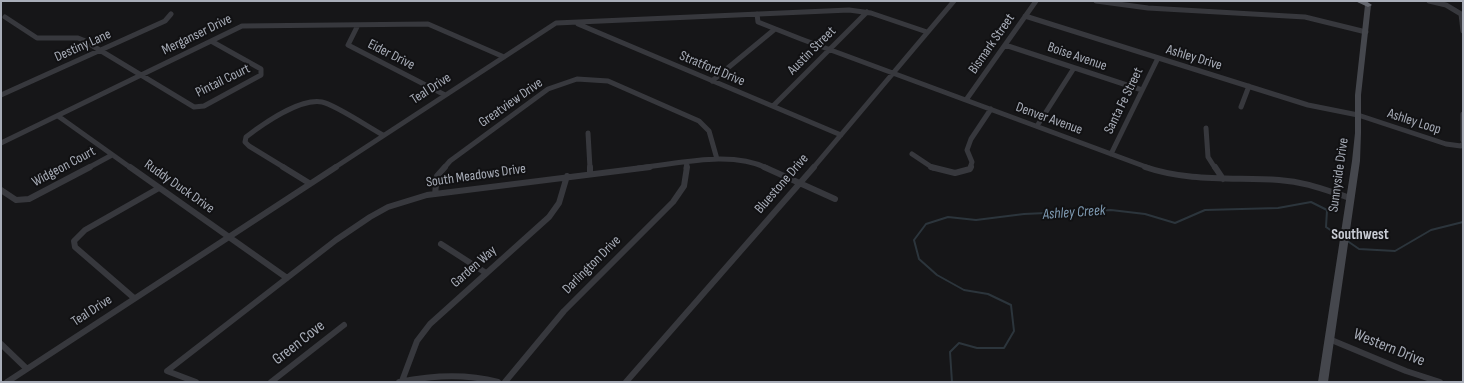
<!DOCTYPE html>
<html>
<head>
<meta charset="utf-8">
<style>
  body { margin:0 }
  #map { position:relative; width:1464px; height:383px; overflow:hidden; background:#161618; font-family:"Sofia Sans Condensed",sans-serif }
  canvas { display:block }
  .frame { position:absolute; inset:0; border:2px solid #a8adb8; pointer-events:none }
</style>
</head>
<body>
<div id="map">
<canvas width="1464" height="383"></canvas>
<div class="frame"></div>
</div>
<script>
const g = document.querySelector('canvas').getContext('2d');
g.lineJoin = 'round';
function strokePath(path, color, width, dash) {
  g.strokeStyle = color;
  g.lineWidth = width;
  g.lineCap = dash ? 'butt' : 'round';
  g.setLineDash(dash || []);
  g.stroke(path);
}
function fill(path, color) {
  g.fillStyle = color;
  g.fill(path, 'evenodd');
}
function drawText(font, color, halo, rows, align = 'center') {
  g.font = font + ' "Sofia Sans Condensed",sans-serif';
  g.lineWidth = 4;
  g.setLineDash([]);
  g.textBaseline = 'middle';
  g.strokeStyle = halo;
  g.fillStyle = color;
  for (const [text, x, y, turn = 0] of rows) {
    g.save();
    g.translate(x, y);
    g.rotate((+turn || 0) * Math.PI / 180);
    g.textAlign = isNaN(turn) ? turn : align;
    if (halo) g.strokeText(text, 0, 0);
    g.fillText(text, 0, 0);
    g.restore();
  }
}
strokePath(new Path2D(`
  M 1346,240 L 1359,249 L 1395,251 L 1431,230 L 1463,222
  M 952,382 L 950,352 L 959,343 L 977,348 L 1004,348 L 1014,331 L 1011,305 L 988,294 L 964,290 L 937,275 L 919,259 L 914,240 L 926,224 L 948,217 L 976,220 L 1024,214 L 1111,210 L 1145,214 L 1175,223 L 1205,210 L 1278,208 L 1311,202 L 1327,210 L 1326,227 L 1342,238`), '#2c353c', 2);
strokePath(new Path2D(`
  M 1096,1 L 1148,8 L 1305,17 L 1366,32
  M 1429,1 L 1446,5 L 1461,14 L 1463,31
  M 757,14 L 758,22 L 801,39 L 1149,168
  M 1025,16 L 1308,105 L 1358,115 L 1446,144 L 1461,146 L 1463,144
  M 5,17 L 37,38 L 78,38 L 83,40 L 194,107 L 204,106 L 261,75 L 261,69 L 211,41
  M 578,24 L 841,135
  M 358,25 L 348,45 L 445,95
  M 1005,45 L 1142,90
  M 712,81 L 775,29
  M 1,95 L 165,21 L 171,14
  M 966,100 L 1036,1
  M 773,106 L 867,12
  M 1241,107 L 1249,86
  M 1463,114 L 1463,140
  M 58,116 L 131,168
  M 1037,126 L 1074,68
  M 1206,128 L 1208,157 L 1215,168
  M 588,133 L 590,168
  M 1,143 L 242,26 L 428,24 L 504,57
  M 912,154 L 933,168
  M 1111,154 L 1158,58
  M 88,168 L 112,155
  M 285,168 L 249,146 L 245,142 L 246,137 C 263,124 300,98 322,102 C 334,104 370,128 383,135
  M 334,168 L 556,23 L 849,10 L 871,13 L 927,32
  M 444,168 L 450,161 L 548,89 L 577,79 L 608,81 L 699,121 L 709,131 L 717,159
  M 638,168 C 679,164 729,150 767,168
  M 686,168 L 687,163
  M 813,168 L 954,1
  M 970,168 L 972,162 L 967,150 L 971,139 L 991,109`), '#37383d', 5);
strokePath(new Path2D(`
  M 130,167 L 287,278
  M 283,167 L 309,183
  M 590,167 L 590,173
  M 764,167 L 835,199
  M 931,167 L 955,173 L 970,169 L 971,167
  M 1145,167 C 1188,182 1235,177 1279,180 C 1307,182 1325,190 1350,198
  M 1215,167 L 1223,179
  M 1,190 L 16,200 L 29,199 L 90,167
  M 435,194 L 437,176 L 445,167
  M 441,244 L 486,273
  M 134,298 L 75,247 L 74,241 L 85,230 L 159,188
  M 1329,339 L 1406,371 L 1440,382
  M 1,344 L 27,369
  M 402,381 L 417,341 L 430,324 L 549,217 L 559,203 L 567,176
  M 7,382 L 336,167
  M 196,382 L 167,371 L 336,240 L 370,217 L 388,207 L 427,195 L 650,167
  M 271,382 L 344,325
  M 399,382 C 433,375 465,373 498,382
  M 505,382 L 564,311 L 673,202 L 684,186 L 687,167
  M 626,382 L 814,167`), '#37383d', 6);
fill(new Path2D(`
  M 1368,3 L 1371,5 L 1361,95 L 1361,133 L 1360,161 L 1328,382 L 1318,382 L 1352,161 L 1355,133 L 1355,95 L 1365,5 Z`), '#45474d');
fill(new Path2D(`
  M 1355,1 L 1366,1 L 1372,5 L 1368,7 Z`), '#63666e');
drawText('14px', '#a8adb8', '#111113', [
  ["Merganser Drive",197,35,-26],
  ["Bismark Street",992,44,-55],
  ["Destiny Lane",83,46,-24],
  ["Austin Street",812,51,-45],
  ["Eider Drive",391,55,27],
  ["Boise Avenue",1077,57,19],
  ["Ashley Drive",1194,58,17],
  ["Stratford Drive",712,69,23],
  ["Pintail Court",223,81,-26],
  ["Teal Drive",431,89,-33],
  ["Santa Fe Street",1124,101,-64],
  ["Greatview Drive",511,103,-35],
  ["Denver Avenue",1049,119,20],
  ["Ashley Loop",1414,122,18],
  ["Widgeon Court",64,167,-28],
  ["Sunnyside Drive",1339,175,-82],
  ["South Meadows Drive",476,176,-8],
  ["Bluestone Drive",782,184,-49],
  ["Ruddy Duck Drive",179,187,35],
  ["Darlington Drive",592,265,-45],
  ["Garden Way",474,267,-41],
  ["Teal Drive",92,311,-33]
]);
drawText('italic 15px', '#7f9bb3', '#111113', [
  ["Ashley Creek",1074,213,-4]
]);
drawText('bold 15px', '#c9ccd4', '#111113', [
  ["Southwest",1360,235]
]);
drawText('16px', '#a8adb8', '#111113', [
  ["Green Cove",299,343,-38],
  ["Western Drive",1389,348,22]
]);
</script>
</body>
</html>
